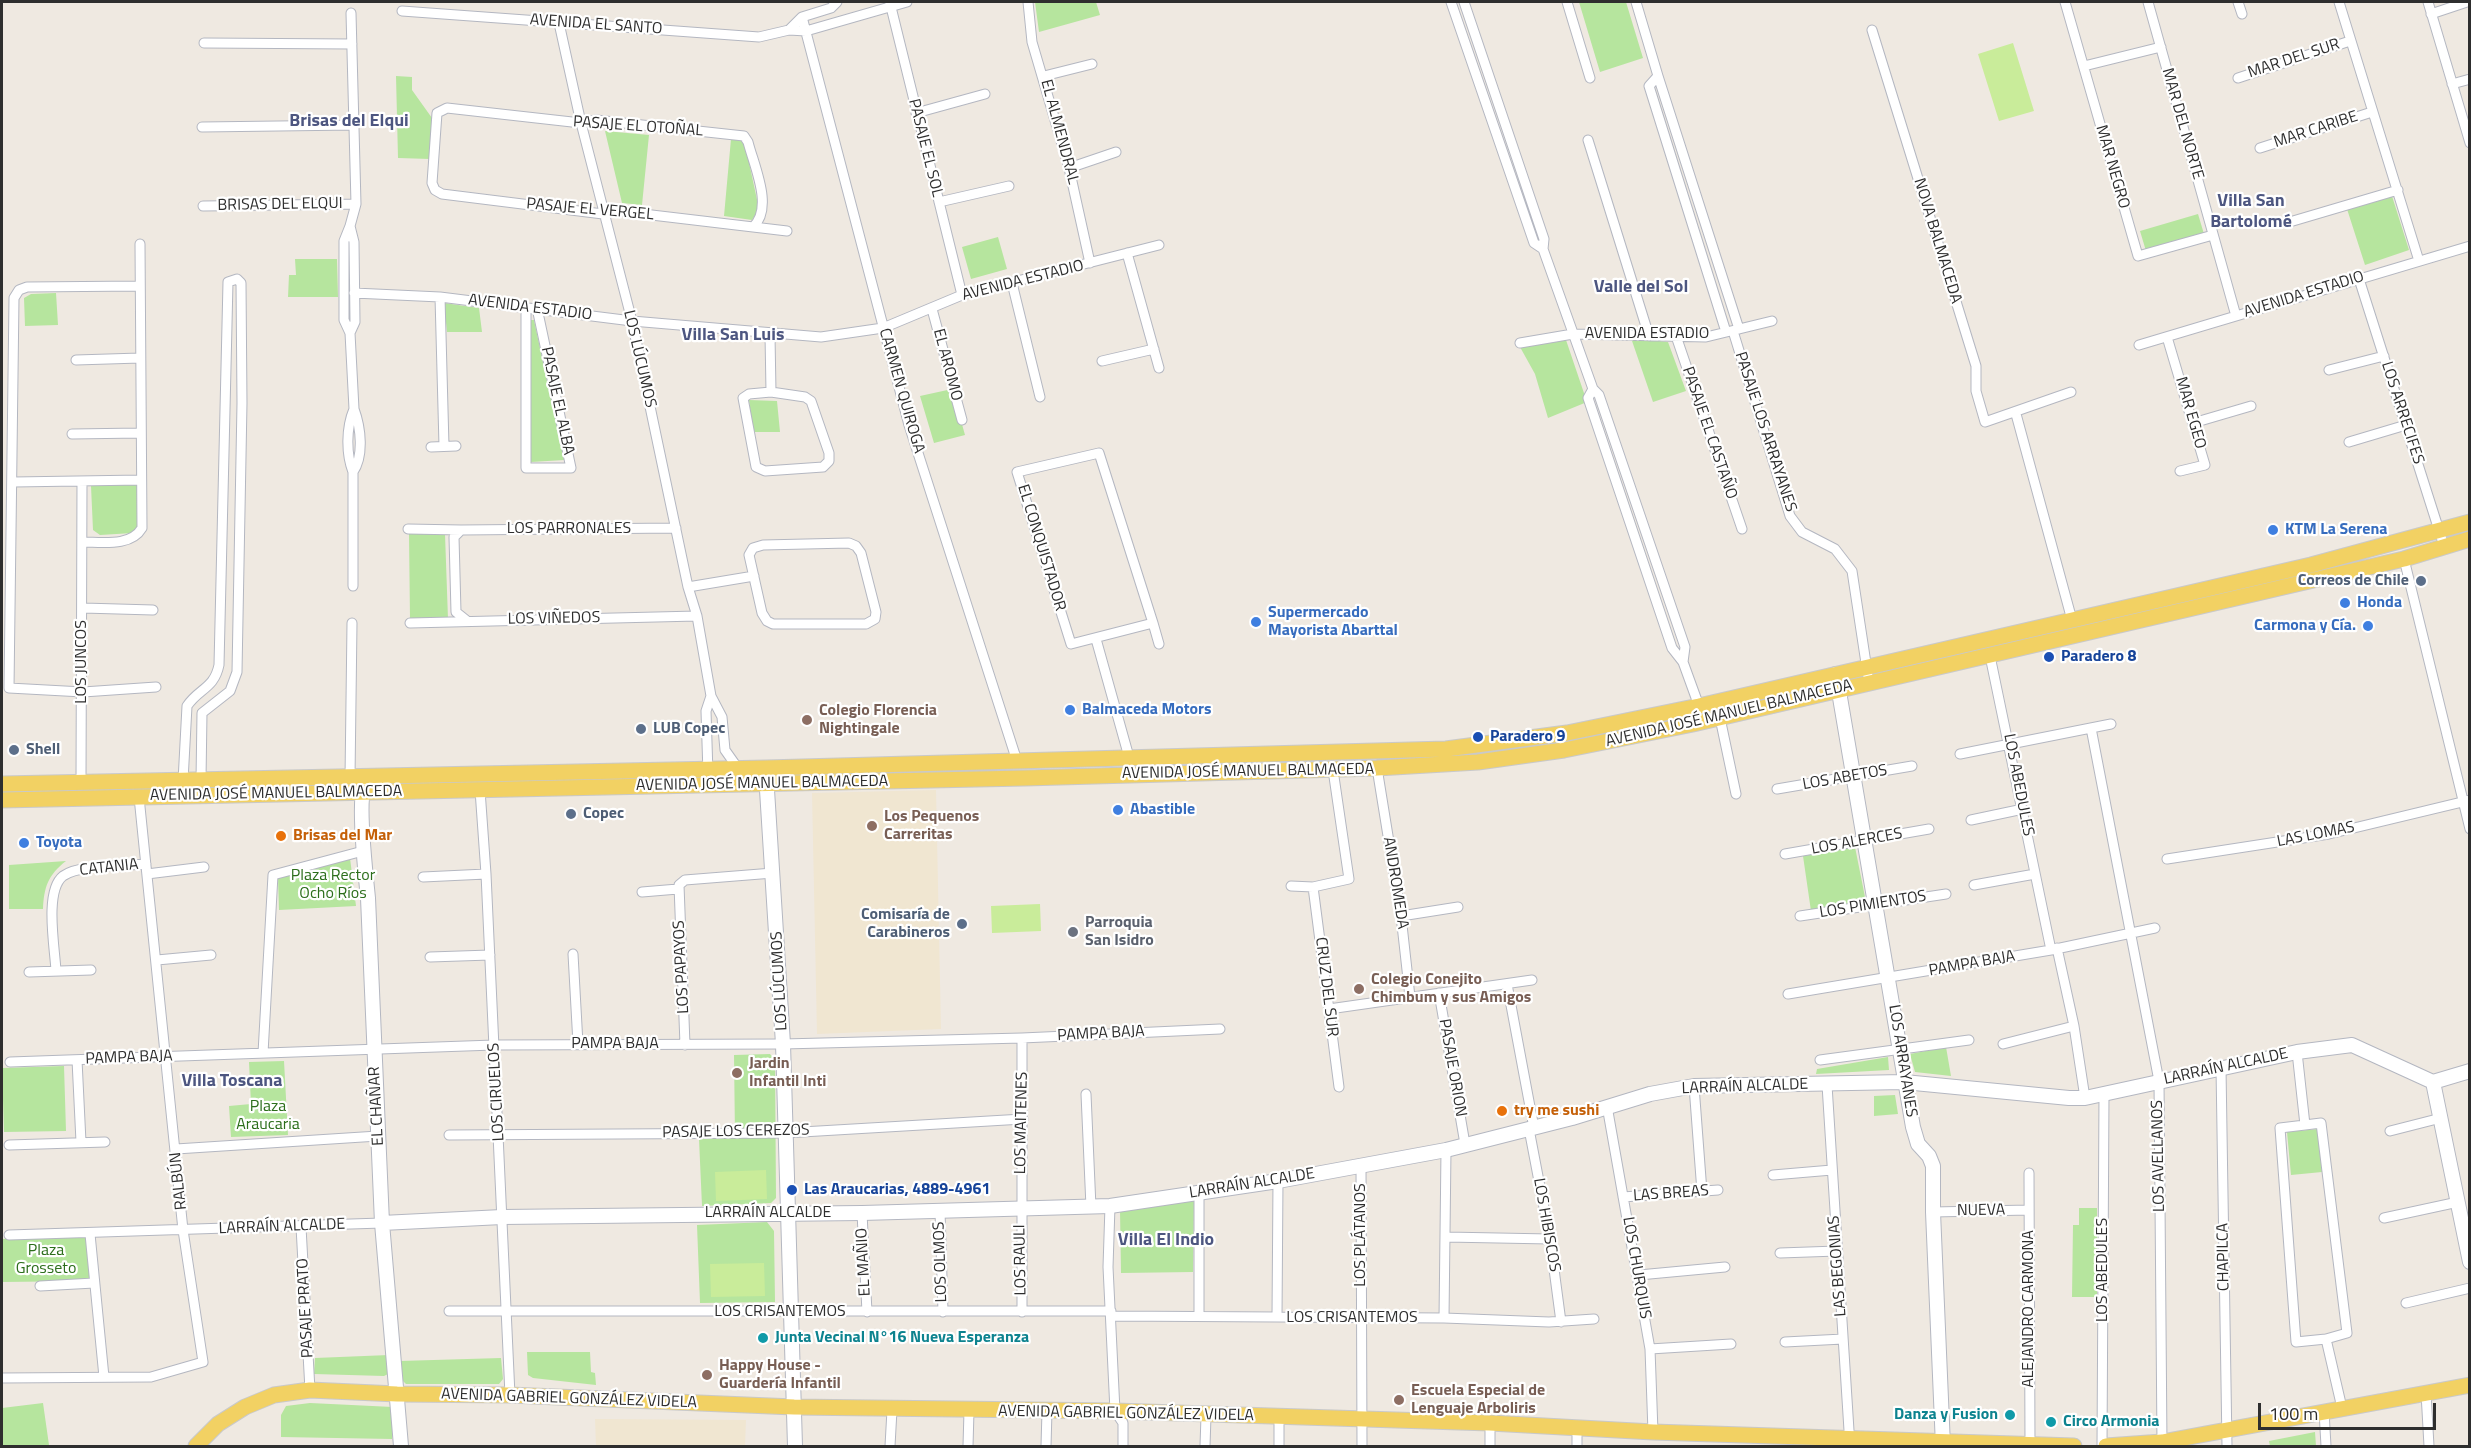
<!DOCTYPE html>
<html>
<head>
<meta charset="utf-8">
<style>
  body { margin:0 }
  #map { position:relative; width:2471px; height:1448px; overflow:hidden; background:#efe9e1; font-family:"Titillium Web",sans-serif }
  canvas { display:block }
  .frame { position:absolute; inset:0; border:3px solid #2e2e2e; pointer-events:none }
  .scale { position:absolute; left:2258px; top:1403px; width:178px; height:27px; box-sizing:border-box; border:3px solid #2e2e2e; border-top:0; padding-left:8px; font-size:18px; line-height:21px; white-space:nowrap; color:#2e2e2e; -webkit-text-stroke:4px #fff; paint-order:stroke }
</style>
</head>
<body>
<div id="map">
<canvas width="2471" height="1448"></canvas>
<div class="frame"></div>
<div class="scale">100 m</div>
</div>
<script>
const g = document.querySelector('canvas').getContext('2d');
g.lineJoin = 'round';
function fill(path, color) {
  g.fillStyle = color;
  g.fill(path, 'evenodd');
}
function strokePath(path, color, width, dash) {
  g.strokeStyle = color;
  g.lineWidth = width;
  g.lineCap = dash ? 'butt' : 'round';
  g.setLineDash(dash || []);
  g.stroke(path);
}
function drawText(font, color, halo, rows, align = 'center') {
  g.font = font + ' "Titillium Web",sans-serif';
  g.lineWidth = 4.5;
  g.setLineDash([]);
  g.textBaseline = 'middle';
  g.strokeStyle = halo;
  g.fillStyle = color;
  for (const [text, x, y, turn = 0] of rows) {
    g.save();
    g.translate(x, y);
    g.rotate((+turn || 0) * Math.PI / 180);
    g.textAlign = isNaN(turn) ? turn : align;
    if (halo) g.strokeText(text, 0, 0);
    g.fillText(text, 0, 0);
    g.restore();
  }
}
fill(new Path2D(`
  M 936,790 L 941,1029 L 817,1034 L 812,793 Z
  M 595,1419 L 746,1420 L 745,1446 L 596,1446 Z`), '#f0e6d1');
fill(new Path2D(`
  M 1035,2 L 1096,2 L 1100,15 L 1039,32 Z
  M 1579,2 L 1626,2 L 1643,58 L 1600,72 Z
  M 396,76 L 412,77 L 412,90 L 432,118 L 430,159 L 398,158 Z
  M 605,131 L 649,135 L 642,205 L 622,203 Z
  M 731,139 L 741,140 L 745,144 L 759,209 L 752,220 L 724,216 Z
  M 2392,196 L 2409,250 L 2365,265 L 2347,209 Z
  M 2198,214 L 2204,234 L 2146,251 L 2140,231 Z
  M 998,237 L 1007,269 L 971,279 L 962,247 Z
  M 295,259 L 337,259 L 338,297 L 288,297 L 289,275 L 296,275 Z
  M 56,293 L 58,325 L 25,326 L 24,298 L 31,294 Z
  M 444,303 L 479,308 L 482,332 L 447,332 Z
  M 529,320 L 534,320 L 564,460 L 531,462 Z
  M 1631,338 L 1668,342 L 1686,391 L 1653,402 Z
  M 1566,340 L 1587,402 L 1548,418 L 1535,374 L 1520,347 Z
  M 952,389 L 965,435 L 934,443 L 920,396 Z
  M 749,400 L 777,401 L 780,432 L 753,432 Z
  M 99,482 L 133,483 L 138,487 L 138,527 L 133,533 L 100,535 L 93,530 L 91,486 Z
  M 409,534 L 445,534 L 448,619 L 410,619 Z
  M 1855,847 L 1866,902 L 1811,911 L 1803,856 Z
  M 350,858 L 356,906 L 279,910 L 278,878 Z
  M 66,861 C 48,875 44,887 43,909 L 9,909 L 9,865 Z
  M 1946,1047 L 1951,1076 L 1915,1072 L 1910,1054 Z
  M 770,1054 L 775,1060 L 776,1198 L 771,1203 L 702,1206 L 699,1139 L 735,1137 L 734,1055 Z
  M 1888,1057 L 1889,1070 L 1816,1074 L 1817,1069 Z
  M 284,1061 L 288,1135 L 231,1137 L 229,1106 L 251,1104 L 249,1062 Z
  M 64,1066 L 66,1131 L 4,1132 L 2,1068 Z
  M 1895,1095 L 1898,1114 L 1874,1116 L 1874,1096 Z
  M 2318,1129 L 2322,1172 L 2291,1175 L 2287,1132 Z
  M 1194,1199 L 1193,1272 L 1121,1273 L 1120,1210 Z
  M 2079,1208 L 2097,1208 L 2097,1297 L 2072,1297 L 2073,1225 L 2079,1225 Z
  M 767,1222 L 774,1231 L 775,1302 L 700,1303 L 697,1225 Z
  M 88,1237 L 91,1281 L 2,1282 L 2,1239 Z
  M 527,1352 L 590,1352 L 591,1372 L 595,1373 L 596,1385 L 533,1378 L 528,1375 Z
  M 389,1355 L 388,1374 L 384,1376 L 314,1374 L 315,1358 Z
  M 501,1358 L 503,1379 L 499,1384 L 406,1384 L 400,1378 L 400,1361 Z
  M 43,1403 L 49,1445 L 2,1446 L 2,1408 Z
  M 310,1403 L 393,1407 L 392,1439 L 281,1437 L 281,1415 L 286,1406 Z
  M 2315,1432 L 2316,1446 L 2270,1446 L 2269,1441 Z`), '#b6e59e');
fill(new Path2D(`
  M 2013,43 L 2034,111 L 1999,121 L 1978,54 Z
  M 1040,904 L 1041,931 L 992,933 L 991,906 Z
  M 766,1170 L 767,1199 L 716,1201 L 715,1172 Z
  M 764,1263 L 765,1296 L 711,1297 L 710,1264 Z`), '#c9ec9a');
const street = new Path2D(`
  M 1028,2 L 1032,42 L 1069,168 L 1090,263
  M 1451,2 L 1534,243 L 1543,249
  M 1464,2 L 1544,239 L 1543,249 L 1593,389 L 1599,395 L 1685,647 L 1683,662
  M 1567,2 L 1590,78
  M 1636,2 L 1658,76 L 1739,329
  M 2065,2 L 2138,256 L 2213,235
  M 2148,2 L 2236,316
  M 2238,2 L 2242,14
  M 2339,2 L 2419,261
  M 2428,2 L 2470,143
  M 890,3 L 962,295
  M 402,11 L 759,37 L 789,30 L 806,31 L 907,2
  M 2431,14 L 2467,2
  M 802,17 L 909,425 L 1017,761
  M 559,23 L 581,123 L 632,321 L 688,587 L 697,616 L 711,696 L 722,717 L 725,750 L 737,767
  M 789,30 L 802,17 L 831,8 L 837,2
  M 1872,30 L 1976,366 L 1976,391 L 1985,422 L 2071,392
  M 204,43 L 352,44
  M 2084,66 L 2161,47
  M 1044,76 L 1092,64
  M 1658,76 L 1649,86 L 1726,332
  M 2238,78 L 2350,41
  M 2452,84 L 2470,79
  M 916,113 L 985,94
  M 202,127 L 354,125
  M 1588,140 L 1649,336
  M 2260,148 L 2372,112
  M 1069,168 L 1116,152
  M 939,202 L 1009,186
  M 203,206 L 356,204
  M 2293,221 L 2398,190
  M 350,226 L 356,204 L 351,13
  M 753,227 C 774,208 754,166 748,142 L 744,136 L 596,120 L 581,123 L 447,108 L 437,113 L 432,183 L 435,190 L 442,194 L 603,214 L 618,211 L 787,231
  M 1127,253 L 1159,368
  M 2359,279 L 2444,546
  M 1012,283 L 1040,397
  M 140,286 L 27,287 L 19,290 L 14,298 L 9,688 L 83,692 L 156,687
  M 354,293 L 440,297 L 632,321 L 821,337 L 883,328 L 962,295 L 1159,245
  M 440,297 L 444,446
  M 526,307 L 526,468 L 571,468 L 537,308
  M 932,309 L 962,420
  M 1733,331 L 1790,516 L 1802,532 L 1835,549 L 1852,571 L 1869,683
  M 350,333 L 355,322 L 354,242 L 350,226 L 344,241 L 344,320 L 350,333 L 354,409
  M 770,335 L 771,392 L 749,394 L 743,398 L 756,467 L 765,471 L 823,467 L 829,461 L 829,453 L 811,401 L 805,397 L 771,392
  M 1676,336 L 1742,529
  M 2167,337 L 2205,465 L 2180,471
  M 1520,343 L 1573,334 L 1706,337 L 1772,321
  M 2139,345 L 2470,246
  M 76,360 L 140,358
  M 1102,361 L 1154,349
  M 2329,370 L 2384,356
  M 1593,389 L 1588,398 L 1672,648 L 1683,662 L 1699,706
  M 2016,414 L 2072,620
  M 2193,423 L 2251,406
  M 72,434 L 140,433
  M 2349,442 L 2406,425
  M 431,447 L 456,446
  M 14,482 L 141,480
  M 408,529 L 461,530
  M 82,542 C 102,542 131,547 142,528 L 140,244
  M 849,543 L 856,546 L 861,553 L 876,612 L 875,619 L 866,624 L 773,624 L 767,621 L 762,613 L 749,555 L 753,548 L 763,545 Z
  M 2404,559 L 2470,829
  M 353,586 L 353,472 C 346,454 346,428 354,409 C 361,428 364,456 353,472
  M 688,587 L 754,576
  M 83,608 L 153,610
  M 466,620 L 456,612 L 454,537 L 461,530 L 676,528
  M 410,623 L 697,616
  M 1153,623 L 1071,644 L 1017,472 L 1099,453 L 1153,623 L 1159,644
  M 1096,639 L 1129,757
  M 1990,656 L 2051,950
  M 1720,718 L 1736,794
  M 2091,728 L 2159,1081 L 2162,1445
  M 1960,754 L 2111,724
  M 1377,768 L 1401,916 L 1410,997
  M 708,774 L 706,711 L 711,696
  M 350,778 L 352,623
  M 183,781 L 187,706 C 199,688 214,689 219,665 L 228,282 L 237,279 L 241,283 L 242,403 L 237,672 L 230,691 L 202,713 L 201,780
  M 81,782 L 82,481
  M 1777,789 L 1912,766
  M 480,790 L 486,874 L 510,1395
  M 1971,820 L 2023,809
  M 1785,854 L 1929,829
  M 2167,859 L 2329,834 L 2470,800
  M 147,874 L 204,867
  M 423,877 L 486,874
  M 1974,885 L 2035,874
  M 1291,886 L 1313,887 L 1349,879 L 1333,770
  M 1313,887 L 1339,1087
  M 642,892 L 678,889
  M 1401,916 L 1458,907
  M 1800,916 L 1946,894
  M 2057,948 L 2074,1026 L 2085,1098
  M 573,954 L 578,1044
  M 430,957 L 490,955
  M 157,960 L 211,955
  M 56,971 C 55,949 44,891 63,876 C 79,864 126,866 146,864
  M 29,972 L 91,970
  M 1507,984 L 1534,1128
  M 1439,993 L 1465,1144
  M 1788,994 L 2051,950 L 2155,928
  M 1329,1009 L 1532,980
  M 1022,1038 L 1022,1312
  M 2003,1044 L 2074,1026
  M 685,1045 L 679,885 L 685,880 L 773,873
  M 2297,1052 L 2305,1125 L 2321,1123 L 2347,1333 L 2326,1339 L 2296,1342 L 2280,1128 L 2305,1125
  M 263,1053 L 273,875 L 363,851
  M 77,1060 L 81,1142
  M 1820,1060 L 1969,1040
  M 10,1062 L 494,1045 L 783,1044 L 1022,1038 L 1220,1029
  M 2221,1068 L 2227,1446
  M 1827,1085 L 1850,1446
  M 1694,1086 L 1702,1192
  M 1086,1094 L 1091,1207
  M 1607,1106 L 1650,1349 L 1653,1432
  M 1529,1129 L 1550,1239 L 1561,1322
  M 2390,1131 L 2441,1118
  M 449,1135 L 785,1133 L 1023,1119
  M 9,1145 L 105,1142
  M 176,1149 L 378,1136
  M 1361,1166 L 1362,1446
  M 2029,1173 L 2030,1446
  M 1773,1175 L 1832,1170
  M 1199,1192 L 1199,1315
  M 1623,1197 L 1718,1190
  M 1110,1206 L 1108,1267 L 1115,1411 L 1123,1423 L 1123,1446
  M 940,1211 L 943,1312
  M 1933,1212 L 2029,1210
  M 862,1213 L 867,1312
  M 2384,1218 L 2458,1202
  M 301,1227 L 310,1390
  M 90,1234 L 104,1377
  M 9,1235 L 382,1223
  M 1446,1237 L 1550,1239
  M 1780,1253 L 1837,1251
  M 1639,1275 L 1725,1267
  M 40,1286 L 94,1283
  M 2406,1303 L 2470,1288
  M 449,1311 L 1111,1311
  M 1111,1316 L 1444,1318 L 1549,1322 L 1594,1319
  M 1277,1317 L 1278,1181
  M 1444,1318 L 1446,1150
  M 2326,1339 L 2342,1408
  M 1785,1342 L 1843,1339
  M 1650,1349 L 1731,1344
  M 2,1378 L 151,1377 L 203,1362 L 183,1230 L 139,797
  M 2426,1393 L 2429,1446
  M 2324,1411 L 2326,1446
  M 890,1446 L 892,1410
  M 968,1446 L 969,1411
  M 1046,1446 L 1047,1411
  M 1205,1446 L 1206,1416
  M 1279,1446 L 1279,1417
  M 1490,1446 L 1490,1423
  M 1577,1446 L 1577,1427
  M 2102,1446 L 2104,1094`);
const secondary = new Path2D(`
  M 1836,674 L 1913,1127 L 1918,1144 L 1929,1156 L 1933,1166 L 1933,1212 L 1943,1446
  M 766,774 L 783,1044 L 795,1446
  M 382,776 C 374,778 367,781 364,789 C 358,802 366,879 368,898 L 382,1223 L 401,1446
  M 2433,1082 L 2470,1262
  M 382,1223 L 502,1217 L 862,1213 L 1110,1206 L 1278,1181 L 1446,1150 L 1572,1118 L 1650,1094 L 1694,1086 L 1904,1082 L 2069,1098 L 2085,1098 L 2297,1052 L 2352,1045 L 2433,1082 L 2470,1071`);
const primary = new Path2D(`
  M 2,784 L 766,768 L 1446,749 L 1567,733 L 1699,706 L 2311,565 L 2470,522
  M 2,800 L 1025,778 L 1377,768 L 1478,762 L 1564,750 L 1693,724 L 2404,559 L 2470,539
  M 196,1446 L 218,1424 L 245,1407 L 274,1395 L 310,1390 L 397,1394 L 510,1395 L 794,1407 L 1115,1411 L 1490,1423 L 1653,1432 L 2074,1446
  M 2106,1446 L 2162,1442 L 2470,1385`);
strokePath(street, '#b4b7c1', 11);
strokePath(secondary, '#b4b7c1', 16);
strokePath(primary, '#c9c9c9', 17);
strokePath(street, '#fff', 9);
strokePath(secondary, '#fff', 14);
strokePath(primary, '#f2d163', 15);
for (const [x, y, r, color] of [
  [2273,530,6,"#3f7fe0"],
  [2421,581,6,"#5c6f8a"],
  [2345,603,6,"#3f7fe0"],
  [1256,622,6,"#3f7fe0"],
  [2368,626,6,"#3f7fe0"],
  [2049,657,6,"#1a4fb4"],
  [1070,710,6,"#3f7fe0"],
  [807,720,6,"#8d6e63"],
  [641,729,6,"#5c6f8a"],
  [1478,737,6,"#1a4fb4"],
  [14,750,6,"#5c6f8a"],
  [1118,810,6,"#3f7fe0"],
  [571,814,6,"#5c6f8a"],
  [872,826,6,"#8d6e63"],
  [281,836,6,"#e8710a"],
  [24,843,6,"#3f7fe0"],
  [962,924,6,"#5c6f8a"],
  [1073,932,6,"#6b7280"],
  [1359,989,6,"#8d6e63"],
  [737,1073,6,"#8d6e63"],
  [1502,1111,6,"#e8710a"],
  [792,1190,6,"#1a4fb4"],
  [763,1338,6,"#0f9aa8"],
  [707,1375,6,"#8d6e63"],
  [1399,1400,6,"#8d6e63"],
  [2010,1415,6,"#0f9aa8"],
  [2051,1422,6,"#0f9aa8"]
]) {
  const dot = new Path2D();
  dot.arc(x, y, r, 0, 2 * Math.PI);
  g.fillStyle = color;
  g.fill(dot);
  strokePath(dot, '#fff', 2);
}
drawText('16px', '#2e2e2e', '#fff', [
  ["AVENIDA EL SANTO",596,25,4],
  ["MAR DEL SUR",2294,59,-18],
  ["MAR DEL NORTE",2182,124,74],
  ["PASAJE EL OTOÑAL",638,127,4],
  ["MAR CARIBE",2316,130,-18],
  ["EL ALMENDRAL",1059,132,75],
  ["PASAJE EL SOL",925,148,76],
  ["MAR NEGRO",2112,167,74],
  ["BRISAS DEL ELQUI",280,205,-1],
  ["PASAJE EL VERGEL",590,210,5],
  ["NOVA BALMACEDA",1937,241,73],
  ["AVENIDA ESTADIO",1023,281,-14],
  ["AVENIDA ESTADIO",2304,295,-17],
  ["AVENIDA ESTADIO",530,308,7],
  ["AVENIDA ESTADIO",1647,334],
  ["LOS LÚCUMOS",639,359,77],
  ["EL AROMO",947,365,75],
  ["CARMEN QUIROGA",901,391,74],
  ["PASAJE EL ALBA",557,401,78],
  ["MAR EGEO",2190,413,74],
  ["LOS ARRECIFES",2402,413,72],
  ["PASAJE LOS ARRAYANES",1765,432,72],
  ["PASAJE EL CASTAÑO",1709,433,71],
  ["LOS PARRONALES",569,529],
  ["EL CONQUISTADOR",1041,548,73],
  ["LOS VIÑEDOS",554,619,-1],
  ["LOS JUNCOS",82,662,-90],
  ["AVENIDA JOSÉ MANUEL BALMACEDA",1729,714,-13],
  ["AVENIDA JOSÉ MANUEL BALMACEDA",1248,772,-1],
  ["LOS ABETOS",1845,778,-10],
  ["AVENIDA JOSÉ MANUEL BALMACEDA",762,784,-1],
  ["LOS ABEDULES",2018,785,79],
  ["AVENIDA JOSÉ MANUEL BALMACEDA",276,794,-1],
  ["LAS LOMAS",2316,835,-11],
  ["LOS ALERCES",1857,842,-10],
  ["CATANIA",109,868,-6],
  ["ANDROMEDA",1395,883,81],
  ["LOS PIMIENTOS",1873,905,-9],
  ["PAMPA BAJA",1972,964,-10],
  ["LOS PAPAYOS",682,967,-93],
  ["LOS LÚCUMOS",780,981,-93],
  ["CRUZ DEL SUR",1326,987,83],
  ["PAMPA BAJA",1101,1034,-3],
  ["PAMPA BAJA",615,1044],
  ["PAMPA BAJA",129,1058,-2],
  ["LOS ARRAYANES",1902,1061,81],
  ["LARRAÍN ALCALDE",2226,1067,-12],
  ["PASAJE ORION",1452,1068,80],
  ["LARRAÍN ALCALDE",1745,1087,-2],
  ["LOS CIRUELOS",497,1092,-93],
  ["EL CHAÑAR",377,1106,-93],
  ["LOS MAITENES",1022,1123,-89],
  ["PASAJE LOS CEREZOS",736,1132,-1],
  ["LOS AVELLANOS",2159,1156,-91],
  ["RALBÚN",179,1181,-96],
  ["LARRAÍN ALCALDE",1252,1184,-9],
  ["LAS BREAS",1671,1194,-4],
  ["NUEVA",1981,1211,-1],
  ["LARRAÍN ALCALDE",768,1213],
  ["LOS HIBISCOS",1546,1225,80],
  ["LARRAÍN ALCALDE",282,1227,-2],
  ["LOS PLÁTANOS",1361,1235,-90],
  ["CHAPILCA",2224,1257,-91],
  ["LOS RAULI",1021,1260,-91],
  ["EL MAÑIO",864,1262,-93],
  ["LOS OLMOS",941,1262,-92],
  ["LAS BEGONIAS",1838,1266,-94],
  ["LOS CHURQUIS",1636,1268,80],
  ["LOS ABEDULES",2103,1270,-90],
  ["PASAJE PRATO",306,1308,-93],
  ["ALEJANDRO CARMONA",2029,1309,-90],
  ["LOS CRISANTEMOS",780,1312],
  ["LOS CRISANTEMOS",1352,1318],
  ["AVENIDA GABRIEL GONZÁLEZ VIDELA",569,1399,2],
  ["AVENIDA GABRIEL GONZÁLEZ VIDELA",1126,1414,1]
]);
drawText('bold 16px', '#366cbe', '#fff', [
  ["KTM La Serena",2285,530],
  ["Honda",2357,603],
  ["Supermercado",1268,613],
  ["Mayorista Abarttal",1268,631],
  ["Carmona y Cía.",2356,626,"right"],
  ["Balmaceda Motors",1082,710],
  ["Abastible",1130,810],
  ["Toyota",36,843]
], 'left');
drawText('bold 16px', '#4e5e75', '#fff', [
  ["Correos de Chile",2409,581,"right"],
  ["LUB Copec",653,729],
  ["Shell",26,750],
  ["Copec",583,814],
  ["Comisaría de",950,915,"right"],
  ["Carabineros",950,933,"right"]
], 'left');
drawText('bold 16px', '#164399', '#fff', [
  ["Paradero 8",2061,657],
  ["Paradero 9",1490,737],
  ["Las Araucarias, 4889-4961",804,1190]
], 'left');
drawText('bold 16px', '#785e54', '#fff', [
  ["Colegio Florencia",819,711],
  ["Nightingale",819,729],
  ["Los Pequenos",884,817],
  ["Carreritas",884,835],
  ["Colegio Conejito",1371,980],
  ["Chimbum y sus Amigos",1371,998],
  ["Jardin",749,1064],
  ["Infantil Inti",749,1082],
  ["Happy House -",719,1366],
  ["Guardería Infantil",719,1384],
  ["Escuela Especial de",1411,1391],
  ["Lenguaje Arboliris",1411,1409]
], 'left');
drawText('bold 16px', '#c56008', '#fff', [
  ["Brisas del Mar",293,836],
  ["try me sushi",1514,1111]
], 'left');
drawText('16px', '#2c6e1b', '#fff', [
  ["Plaza Rector",333,876],
  ["Ocho Ríos",333,894],
  ["Plaza",268,1107],
  ["Araucaria",268,1125],
  ["Plaza",46,1251],
  ["Grosseto",46,1269]
]);
drawText('bold 16px', '#5b616d', '#fff', [
  ["Parroquia",1085,923],
  ["San Isidro",1085,941]
], 'left');
drawText('bold 16px', '#0d838f', '#fff', [
  ["Junta Vecinal N°16 Nueva Esperanza",775,1338],
  ["Danza y Fusion",1998,1415,"right"],
  ["Circo Armonia",2063,1422]
], 'left');
drawText('bold 18px', '#4d5680', '#fff', [
  ["Brisas del Elqui",349,122],
  ["Villa San",2251,202],
  ["Bartolomé",2251,223],
  ["Valle del Sol",1641,288],
  ["Villa San Luis",733,336],
  ["Villa Toscana",232,1082],
  ["Villa El Indio",1166,1241]
]);
</script>
</body>
</html>
